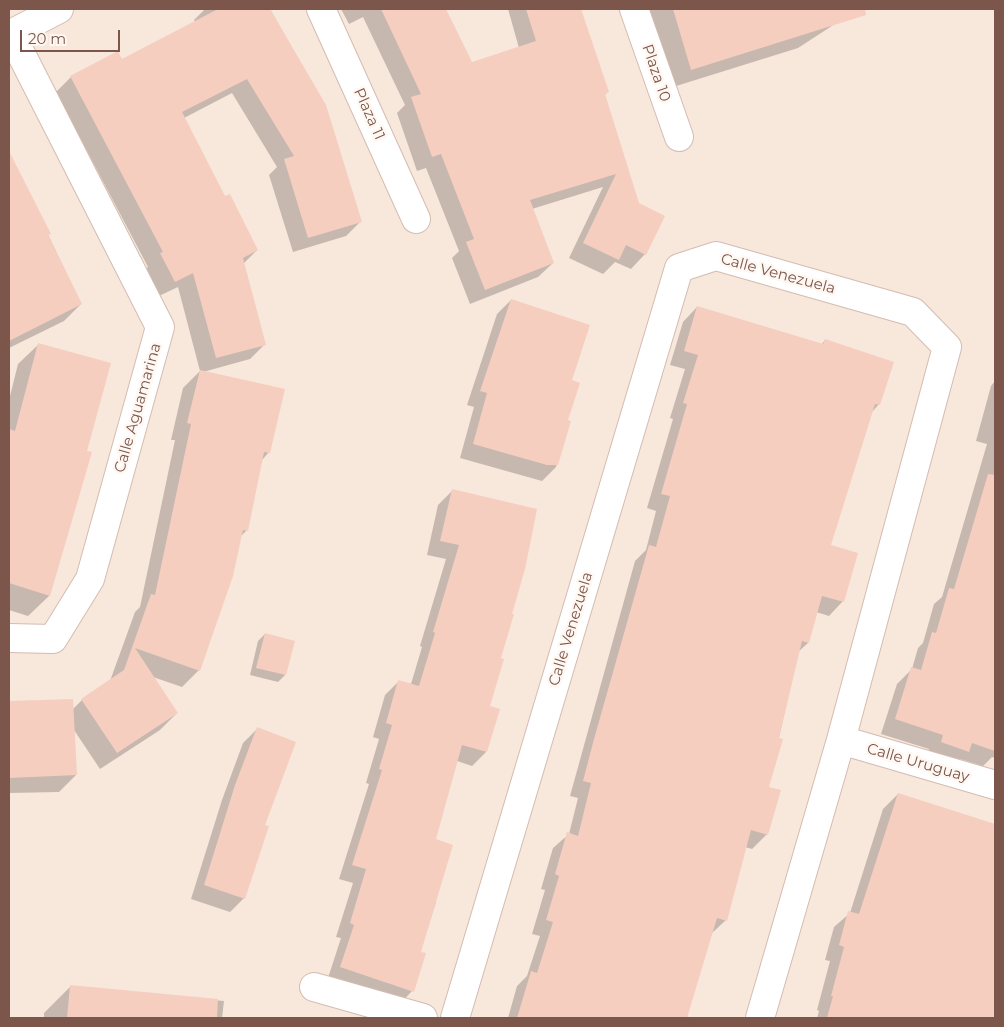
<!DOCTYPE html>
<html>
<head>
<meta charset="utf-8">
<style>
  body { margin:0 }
  #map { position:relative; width:1004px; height:1027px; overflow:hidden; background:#fef4eb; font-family:Montserrat,sans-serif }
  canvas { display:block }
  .frame { position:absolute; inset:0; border:10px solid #7c554b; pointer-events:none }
  .scale { position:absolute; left:20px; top:30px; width:100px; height:22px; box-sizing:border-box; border:2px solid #7c554b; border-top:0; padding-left:6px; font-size:15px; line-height:18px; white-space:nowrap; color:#7c554b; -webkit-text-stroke:4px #fff8f2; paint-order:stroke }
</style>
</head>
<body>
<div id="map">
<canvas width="1004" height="1027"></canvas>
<div class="frame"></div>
<div class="scale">20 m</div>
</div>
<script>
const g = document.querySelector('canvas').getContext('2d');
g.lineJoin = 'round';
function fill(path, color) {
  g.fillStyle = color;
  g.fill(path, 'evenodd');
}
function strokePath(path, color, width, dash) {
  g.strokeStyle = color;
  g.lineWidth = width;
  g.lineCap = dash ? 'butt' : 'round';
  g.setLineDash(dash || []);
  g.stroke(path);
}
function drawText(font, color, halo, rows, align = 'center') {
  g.font = font + ' Montserrat,sans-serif';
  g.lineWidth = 5;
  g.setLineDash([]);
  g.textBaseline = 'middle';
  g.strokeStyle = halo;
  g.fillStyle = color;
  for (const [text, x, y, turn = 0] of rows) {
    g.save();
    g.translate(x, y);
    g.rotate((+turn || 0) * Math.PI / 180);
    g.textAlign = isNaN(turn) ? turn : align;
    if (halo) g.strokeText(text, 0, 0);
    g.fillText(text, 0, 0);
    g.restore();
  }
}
fill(new Path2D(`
  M 9,9 L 995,9 L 995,1018 L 9,1018 Z`), '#f8e7db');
fill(new Path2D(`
  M 205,9 L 270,9 L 325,106 L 361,221 L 346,236 L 293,252 L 269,175 L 277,167 L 232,93 L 184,118 L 224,198 L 257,250 L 243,264 L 265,344 L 250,359 L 203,372 L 269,452 L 262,460 L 246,531 L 240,537 L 199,670 L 182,687 L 153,677 L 177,713 L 160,730 L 100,769 L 74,730 L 76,775 L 59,792 L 9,793 L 9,703 L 72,700 L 73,709 L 82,700 L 110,681 L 135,612 L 140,607 L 175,440 L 171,440 L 183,388 L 200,371 L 178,287 L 159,296 L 146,269 L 148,267 L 56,92 L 71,77 L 122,61 L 195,22 L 194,20 Z
  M 341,9 L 445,9 L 471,64 L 519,48 L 508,9 L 580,9 L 607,92 L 604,96 L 645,254 L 631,269 L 615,262 L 603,274 L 569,258 L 603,187 L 532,209 L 553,263 L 538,277 L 470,304 L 452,258 L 459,251 L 426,168 L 417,171 L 397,113 L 405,105 L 363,17 L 349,24 Z
  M 646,9 L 858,9 L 798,48 L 673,87 Z
  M 9,173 L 15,185 L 23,182 L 81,304 L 64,321 L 9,348 Z
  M 511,300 L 570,381 L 567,421 L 569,422 L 556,467 L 542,481 L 460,458 L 474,407 L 467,405 L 497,314 Z
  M 697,307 L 821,345 L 825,340 L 879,404 L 872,412 L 829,546 L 843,601 L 829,616 L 816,612 L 808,643 L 798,652 L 768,787 L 767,834 L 752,849 L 745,847 L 726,920 L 711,934 L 686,1016 L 692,1018 L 508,1018 L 517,986 L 527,976 L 540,936 L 532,934 L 545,890 L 541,889 L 553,848 L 569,834 L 578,798 L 570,796 L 635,561 L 646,550 L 656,511 L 647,508 L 673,419 L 670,418 L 685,369 L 670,365 L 683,322 Z
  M 39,344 L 49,596 L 28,616 L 9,610 L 9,400 L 18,364 Z
  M 995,381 L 995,758 L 992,757 L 983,766 L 960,759 L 953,766 L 927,757 L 929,749 L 881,734 L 897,684 L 912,669 L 918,648 L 923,643 L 934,604 L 942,597 L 987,444 L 976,441 L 991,386 Z
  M 452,491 L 499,659 L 489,707 L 498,710 L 486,752 L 472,766 L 457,761 L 434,840 L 434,901 L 436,902 L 420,952 L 412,991 L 399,1005 L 327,981 L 341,938 L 336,937 L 353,883 L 339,879 L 369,784 L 366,783 L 379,739 L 373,737 L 385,695 L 399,681 L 411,684 L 422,647 L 420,646 L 446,559 L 427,555 L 438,505 Z
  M 265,634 L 293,642 L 285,675 L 278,682 L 250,675 L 258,641 Z
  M 257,729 L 264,826 L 244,898 L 230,912 L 191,899 L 222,800 L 243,743 Z
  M 898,794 L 995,826 L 995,1018 L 817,1018 L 819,1011 L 817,1010 L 830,961 L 825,960 L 834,927 L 850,913 L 883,809 Z
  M 70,987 L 224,1001 L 222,1018 L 44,1018 L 44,1013 Z`), '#0003');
fill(new Path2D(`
  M 218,9 L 270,9 L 326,105 L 362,222 L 308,238 L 284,159 L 294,156 L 247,79 L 182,112 L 225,196 L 230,194 L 258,250 L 243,258 L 266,345 L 216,358 L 193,273 L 175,282 L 160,253 L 163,252 L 70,76 L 118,51 L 122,59 Z
  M 381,9 L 446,9 L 472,62 L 536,41 L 526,9 L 581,9 L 609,92 L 605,94 L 639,203 L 665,216 L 646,255 L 626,245 L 619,260 L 583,243 L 616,174 L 530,200 L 554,263 L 485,290 L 466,242 L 474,239 L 441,154 L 432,157 L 411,97 L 421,94 Z
  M 673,9 L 865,9 L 866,15 L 691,70 Z
  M 9,151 L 51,234 L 48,235 L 82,304 L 9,341 Z
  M 511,299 L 590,325 L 572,380 L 580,383 L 568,420 L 571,421 L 558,465 L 547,465 L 473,444 L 487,393 L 480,391 Z
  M 697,306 L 823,344 L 825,339 L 894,362 L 880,405 L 875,404 L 831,545 L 858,553 L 844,602 L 822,596 L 809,643 L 802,641 L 779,738 L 783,739 L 769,787 L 781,790 L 768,835 L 751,830 L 727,921 L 717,918 L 687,1018 L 517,1018 L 531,971 L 537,973 L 553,922 L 546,920 L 559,876 L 555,874 L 567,832 L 578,836 L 591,783 L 583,781 L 594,739 L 649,545 L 656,547 L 670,496 L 661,494 L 687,404 L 683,403 L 698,355 L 684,351 Z
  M 38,343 L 111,363 L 87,451 L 92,452 L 50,596 L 9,583 L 9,429 L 15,431 Z
  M 200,370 L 285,389 L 270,453 L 264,452 L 248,531 L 243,530 L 233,576 L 200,671 L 135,648 L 178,713 L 117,753 L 81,699 L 124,670 L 151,594 L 155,595 L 191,424 L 187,423 Z
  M 988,474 L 995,475 L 995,751 L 972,743 L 969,752 L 941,742 L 943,735 L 895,719 L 911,667 L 921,670 L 932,632 L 936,633 L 949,588 L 954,589 Z
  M 452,489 L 537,509 L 525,569 L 512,614 L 514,614 L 501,658 L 504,659 L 490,706 L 500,709 L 487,752 L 462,745 L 436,839 L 453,845 L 421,952 L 426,953 L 414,992 L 340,967 L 354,925 L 350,923 L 366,869 L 352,865 L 382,770 L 379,769 L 392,725 L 386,723 L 398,680 L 419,686 L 435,633 L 433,632 L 459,545 L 440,541 Z
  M 265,633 L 295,641 L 286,675 L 256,668 Z
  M 73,699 L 77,775 L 9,778 L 9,701 Z
  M 257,727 L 296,742 L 265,825 L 269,826 L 245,899 L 204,885 L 235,785 Z
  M 898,793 L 995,824 L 995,1018 L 827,1018 L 833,996 L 831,996 L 844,947 L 839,945 L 848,911 L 859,914 Z
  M 70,985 L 218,999 L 217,1018 L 67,1018 Z`), '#f5cec0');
const minor = new Path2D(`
  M 321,9 L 416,219
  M 634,9 L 679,137
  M 9,35 L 59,9
  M 9,638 L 53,639 L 90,579 L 160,327 L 11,34
  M 841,740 L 995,785
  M 314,987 L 423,1018
  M 455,1018 L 679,268 L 716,256 L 913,312 L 947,347 L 841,740 L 760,1018`);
strokePath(minor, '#d4bcb1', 30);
strokePath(minor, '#fff', 28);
drawText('15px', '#7c554b', '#fff8f2', [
  ["Plaza 10",656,73,71],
  ["Plaza 11",369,114,66],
  ["Calle Venezuela",778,274,15],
  ["Calle Aguamarina",138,408,-74],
  ["Calle Venezuela",571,629,-73],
  ["Calle Uruguay",918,763,16]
]);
</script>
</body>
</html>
